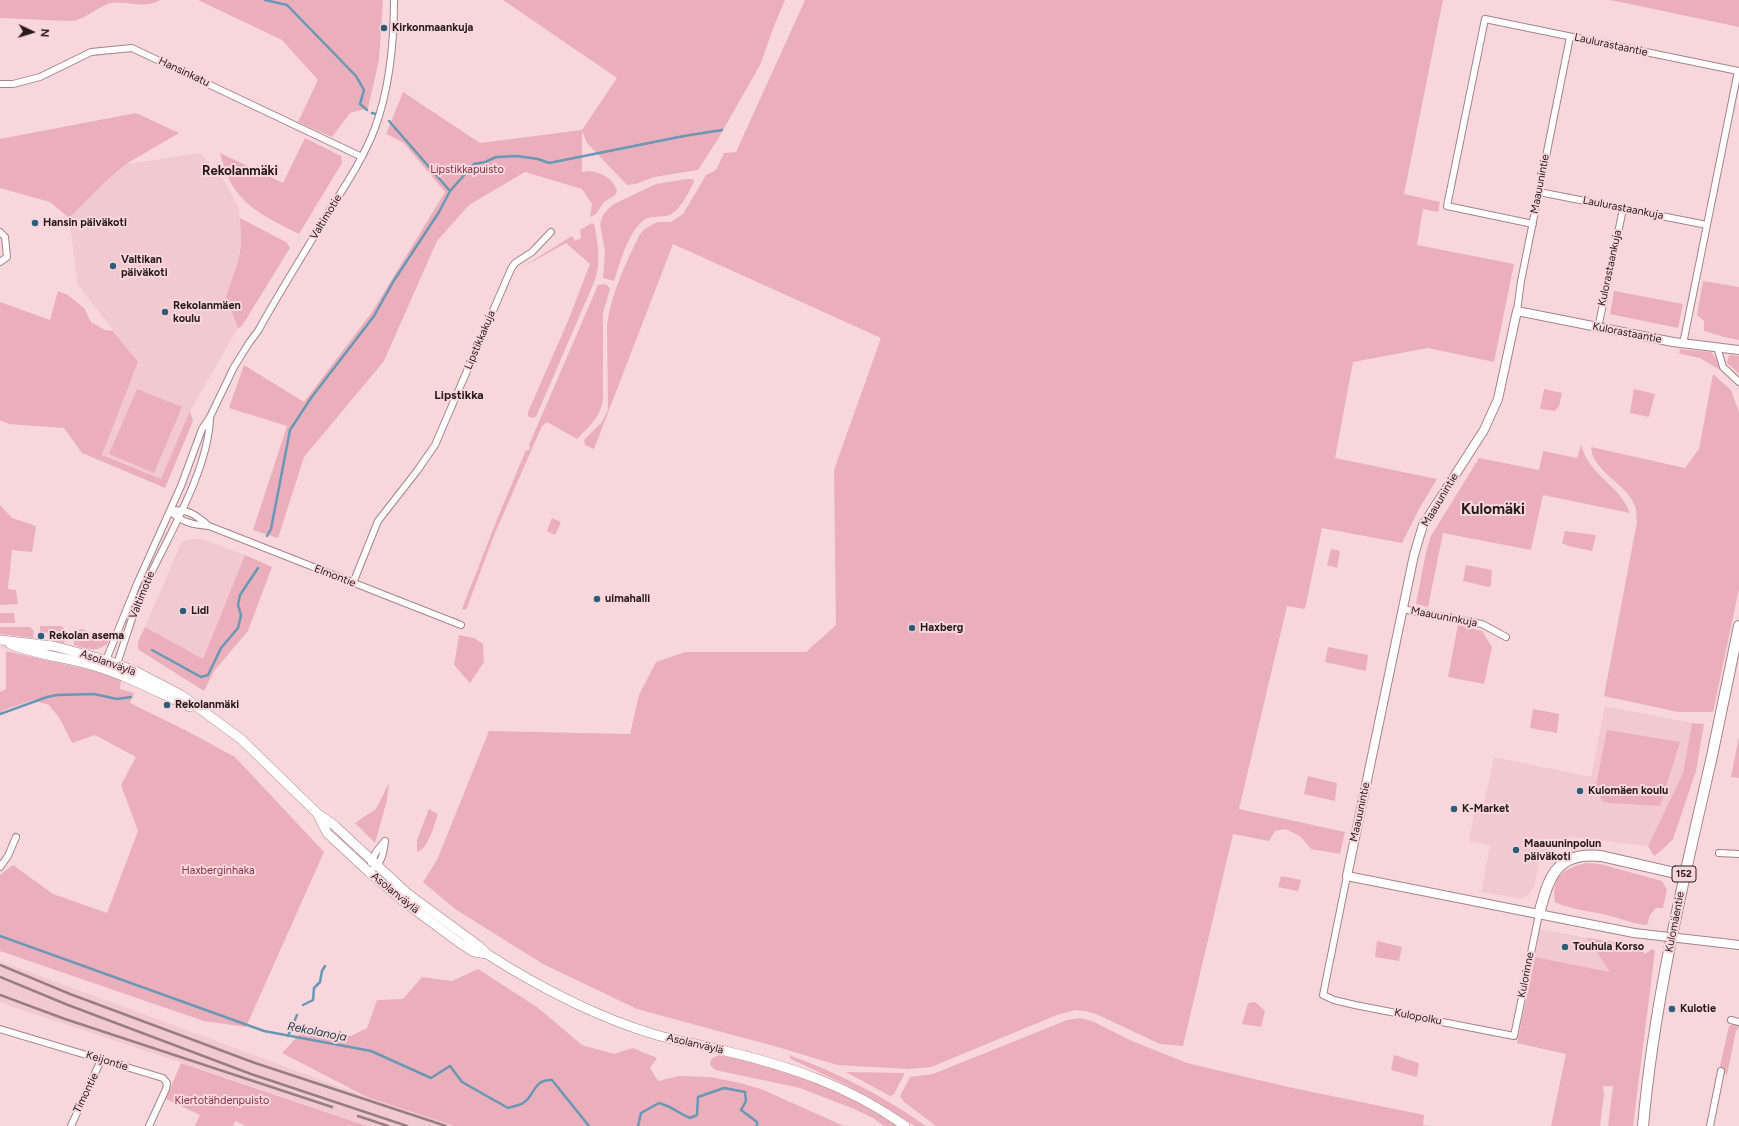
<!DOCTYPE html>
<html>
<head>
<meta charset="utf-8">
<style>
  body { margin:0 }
  #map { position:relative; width:1739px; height:1126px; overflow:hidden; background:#f8d7dc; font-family:Figtree,sans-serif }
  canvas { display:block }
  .north { position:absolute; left:12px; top:12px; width:40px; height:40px; -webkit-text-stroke:3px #f8d7dc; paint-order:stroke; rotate:94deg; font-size:11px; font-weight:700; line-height:16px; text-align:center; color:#261a1c }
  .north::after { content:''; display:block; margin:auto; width:14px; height:18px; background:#261a1c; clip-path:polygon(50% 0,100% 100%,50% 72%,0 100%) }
</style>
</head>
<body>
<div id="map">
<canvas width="1739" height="1126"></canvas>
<div class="north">N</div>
</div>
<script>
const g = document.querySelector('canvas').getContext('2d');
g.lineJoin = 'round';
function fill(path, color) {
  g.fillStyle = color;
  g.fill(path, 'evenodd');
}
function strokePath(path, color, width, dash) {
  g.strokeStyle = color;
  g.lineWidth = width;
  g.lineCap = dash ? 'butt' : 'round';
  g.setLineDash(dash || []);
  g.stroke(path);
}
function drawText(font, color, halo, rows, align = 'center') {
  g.font = font + ' Figtree,sans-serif';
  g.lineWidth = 4;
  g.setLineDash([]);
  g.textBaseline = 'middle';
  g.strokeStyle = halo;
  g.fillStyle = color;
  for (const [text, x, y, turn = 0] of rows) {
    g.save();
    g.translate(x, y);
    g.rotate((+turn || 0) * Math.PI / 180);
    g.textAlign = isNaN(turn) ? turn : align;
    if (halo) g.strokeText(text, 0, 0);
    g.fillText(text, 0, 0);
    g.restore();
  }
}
fill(new Path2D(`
  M 200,153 L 223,179 L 239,208 L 241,246 L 238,262 L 226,296 L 238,328 L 190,411 L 162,480 L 102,455 L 138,362 L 78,285 L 69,218 L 106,181 L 126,164 Z
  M 190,539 L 201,539 L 245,555 L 203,659 L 145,627 L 182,541 Z
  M 1605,706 L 1692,723 L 1683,773 L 1648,846 L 1571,837 L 1541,854 L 1534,887 L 1528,895 L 1521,899 L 1481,892 L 1490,846 L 1469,841 L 1476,803 L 1484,804 L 1494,757 L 1591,777 Z
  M 1540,929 L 1587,938 L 1610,972 L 1535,957 Z
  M 0,961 L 367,1097 L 454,1126 L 367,1126 L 243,1083 L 10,1006 L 0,1002 Z`), '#f2c9d0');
fill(new Path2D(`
  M 0,0 L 160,0 C 142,10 128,0 111,3 C 96,7 85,21 68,21 L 0,18 Z
  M 198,0 L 383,0 L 379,60 L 368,108 L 350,113 L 332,137 L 298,122 L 318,80 L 282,40 Z
  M 503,0 L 785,0 L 774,26 L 760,65 L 718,139 L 698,170 L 654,177 L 636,184 L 627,185 L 587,143 L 582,131 L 582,172 C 596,169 613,177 617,191 L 615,195 L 604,202 L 596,214 L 590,217 L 592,204 L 582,189 L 525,172 L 469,205 L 437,241 L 384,361 L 304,457 L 278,538 L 253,530 L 287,426 L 229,408 L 244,365 L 304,402 L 372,312 L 445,192 L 404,143 L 386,134 L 403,92 L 480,143 L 582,130 L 617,78 Z
  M 805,0 L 1443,0 L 1404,194 L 1440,202 L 1438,212 L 1423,209 L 1417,245 L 1514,264 L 1494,362 L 1428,348 L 1353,362 L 1335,458 L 1437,479 L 1419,509 L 1402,543 L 1322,528 L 1305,609 L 1287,606 L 1239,809 L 1345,832 L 1340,854 L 1311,849 L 1301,837 L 1286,829 L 1275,831 L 1269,841 L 1233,834 L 1183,1046 L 1160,1044 L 1096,1014 L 1085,1011 L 1075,1010 L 1057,1015 L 931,1067 L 908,1069 L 837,1065 L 781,1048 L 637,1009 L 543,964 L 455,909 L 423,882 L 437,860 L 489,731 L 630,734 L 639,695 L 656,662 L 685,652 L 806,652 L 836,625 L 834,470 L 881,338 L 673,244 L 594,449 L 585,445 L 584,440 L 602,422 L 608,410 L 607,325 C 611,294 626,262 640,234 L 646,228 L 657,222 L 671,222 L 683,214 L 706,175 L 716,170 L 724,153 L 736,152 Z
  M 1609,0 L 1739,0 L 1739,27 L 1625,3 Z
  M 136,113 L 179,133 L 126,164 L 106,181 L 69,218 L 50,202 L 0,188 L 0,139 Z
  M 305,138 L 341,156 L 342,163 L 299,234 C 274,221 245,209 231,183 C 226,174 223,163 220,153 L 283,183 Z
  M 687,179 L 693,179 L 694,182 C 688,193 679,215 665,216 C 658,217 650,216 644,220 C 627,234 621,261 614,281 L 603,278 L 605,252 L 600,224 L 603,215 L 607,210 L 614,204 L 656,184 Z
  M 240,218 L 286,242 L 290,248 L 242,326 L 238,328 L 226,296 L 238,262 L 241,246 Z
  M 592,223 L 594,224 C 598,243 601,261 595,280 L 536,417 L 531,418 L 528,416 L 528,412 L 568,321 L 590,264 L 566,243 L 521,268 L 572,236 L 575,241 L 581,238 L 580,230 Z
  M 1703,281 L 1739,287 L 1739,340 L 1724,337 L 1704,331 L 1704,321 L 1697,315 Z
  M 603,284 L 607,285 L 610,289 L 603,313 L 603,398 C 601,417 590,426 577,439 L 547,422 L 542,426 L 495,533 L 466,610 L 462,609 L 498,517 L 526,450 L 529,450 L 530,447 L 529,445 L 598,285 Z
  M 58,291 L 68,295 L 84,308 L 91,322 L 105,330 L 113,331 L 138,362 L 102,455 L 161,479 L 190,411 L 193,421 L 165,488 L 82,453 L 64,428 L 9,424 L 0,420 L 0,302 L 50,320 Z
  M 1614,291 L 1683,304 L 1678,328 L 1610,314 Z
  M 1680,349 L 1711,352 L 1718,362 L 1720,370 L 1700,358 L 1681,354 L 1679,353 Z
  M 1729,355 L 1739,356 L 1739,374 L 1727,363 Z
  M 1713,374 L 1731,390 L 1739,412 L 1739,589 L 1713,712 L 1678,712 L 1604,696 L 1637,522 C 1636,517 1637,511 1635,506 C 1628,485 1592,471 1591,447 L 1685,468 L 1699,449 Z
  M 137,389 L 182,407 L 154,473 L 109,454 Z
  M 1544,389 L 1562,393 L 1559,406 L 1555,411 L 1540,409 Z
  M 1634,389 L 1655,394 L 1649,417 L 1630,413 Z
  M 1581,445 C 1590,477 1620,485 1630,513 L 1543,495 L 1531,550 L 1443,533 L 1428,607 L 1416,604 L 1426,552 L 1431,536 L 1479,458 L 1539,470 L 1543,451 L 1577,458 Z
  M 0,505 L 12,518 L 36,526 L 32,552 L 12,550 L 8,589 L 16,590 L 18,604 L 0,605 Z
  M 552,518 L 561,522 L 555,535 L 547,531 Z
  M 1565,531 L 1596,535 L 1592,551 L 1568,546 L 1562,543 Z
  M 1331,549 L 1340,551 L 1337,568 L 1327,565 Z
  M 245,555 L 272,567 L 248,631 L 214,671 L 204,691 L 139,650 C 135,643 142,634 145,627 L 203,659 Z
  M 1466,565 L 1492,570 L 1491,585 L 1489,587 L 1463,581 Z
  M 0,613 L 14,613 L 15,623 L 0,623 Z
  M 1458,625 L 1482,631 L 1492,647 L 1484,684 L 1448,677 Z
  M 40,626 L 62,626 L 67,633 L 64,643 L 51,640 L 52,633 L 40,632 Z
  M 0,627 L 30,627 L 34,631 L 33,638 L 0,634 Z
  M 82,629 L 109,641 C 100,653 87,650 74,645 L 74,637 L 79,630 Z
  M 459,635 L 474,638 L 483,644 L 484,662 L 470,683 L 454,665 Z
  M 1328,647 L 1368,655 L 1366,671 L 1325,662 Z
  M 6,651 L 90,670 L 121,679 L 120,689 L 134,693 L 130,703 L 185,730 L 235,757 L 324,852 L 246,1027 L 204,1021 L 0,951 L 0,875 L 13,865 L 53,894 L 107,913 L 138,831 L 121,785 L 136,757 L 95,735 L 72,743 L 60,719 L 49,705 L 33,700 L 4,710 L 0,713 L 0,692 L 6,689 Z
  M 1533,709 L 1559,714 L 1557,733 L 1530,728 Z
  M 1692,723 L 1704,724 L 1696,771 L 1673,839 L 1662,850 L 1654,856 L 1648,846 L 1683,773 Z
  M 1607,730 L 1680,742 L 1660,806 L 1610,803 L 1602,801 L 1596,785 Z
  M 1739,736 L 1739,778 L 1731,777 Z
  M 1308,776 L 1337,783 L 1335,801 L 1304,794 Z
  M 389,783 L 387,800 L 375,843 L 355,823 L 376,809 Z
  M 429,809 L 438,814 C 434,825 429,848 417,852 L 417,840 Z
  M 1586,863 L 1600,864 L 1662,881 L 1667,890 L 1663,908 L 1656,908 L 1650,915 L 1647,925 C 1633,924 1623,919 1610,916 C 1592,911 1572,910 1555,902 C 1551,876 1563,869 1586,863 Z
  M 1281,876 L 1301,880 L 1298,891 L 1278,887 Z
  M 1587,938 L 1636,945 L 1645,954 L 1652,949 L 1655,951 L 1633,1126 L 1608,1126 L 1613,1086 L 1603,1086 L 1604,1094 L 1600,1126 L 1551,1126 L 1566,1054 L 1517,1043 L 1535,957 L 1610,972 Z
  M 1377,941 L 1402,947 L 1399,961 L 1375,957 Z
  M 478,969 L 537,1007 L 582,1045 L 614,1054 L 633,1048 L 657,1058 L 650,1068 L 658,1081 L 679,1076 L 710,1077 L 740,1083 L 761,1089 L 844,1126 L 454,1126 L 367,1097 L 282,1053 L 300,1034 L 351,1036 L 367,1028 L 377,1000 L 403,999 L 422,977 L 452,981 Z
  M 1255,1002 L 1265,1011 L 1261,1027 L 1242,1024 L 1248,1003 Z
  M 1080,1018 L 1092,1021 L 1132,1041 L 1187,1063 L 1288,1087 L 1424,1115 L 1423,1125 L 1430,1126 L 936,1126 L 904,1102 L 900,1096 L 910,1077 L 933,1074 L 1067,1020 Z
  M 1733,1024 L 1738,1025 L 1739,1027 L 1736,1031 L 1727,1075 L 1723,1072 L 1723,1068 L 1720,1066 L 1729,1026 Z
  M 719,1055 C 781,1067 844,1089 897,1126 L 884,1126 L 873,1118 L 854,1109 L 800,1088 L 715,1070 L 710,1065 L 711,1059 Z
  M 789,1055 C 839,1073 883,1096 926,1126 L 915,1126 L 879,1103 L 844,1084 L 791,1059 Z
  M 1394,1055 L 1419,1063 L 1417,1077 L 1391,1070 Z
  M 181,1063 L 367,1126 L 246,1126 L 235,1121 L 233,1126 L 195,1126 L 200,1115 L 166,1099 Z
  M 846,1072 L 904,1073 L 904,1075 L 894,1094 L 890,1096 Z`), '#eaafba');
strokePath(new Path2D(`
  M 265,0 L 287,5 L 356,76 L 364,90 L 360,104 L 367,110
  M 372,113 L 376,114
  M 450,191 L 474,164 L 485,162 L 496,157 L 517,156 L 538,159 L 549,163 L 684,136 L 722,130
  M 267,536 L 271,529 L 290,430 L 311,398 L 374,316 L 393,282 L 439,212 L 450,191 L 389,121
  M 152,650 L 201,677 L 208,675 L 221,648 L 238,628 L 241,615 L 238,605 L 240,595 L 258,568
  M 0,714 L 47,697 L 57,695 L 94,694 L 117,699 L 131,697
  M 0,936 L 264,1031 L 371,1051 L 431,1078 L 450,1066 L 462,1082 L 508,1108 C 513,1106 519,1106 523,1103 C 535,1096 533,1079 552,1080 L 589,1126
  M 303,1005 L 313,1000 L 314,988 L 320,982 L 322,971 L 325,966
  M 288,1036 L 297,1015
  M 638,1126 L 641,1113 L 659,1103 C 673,1107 678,1113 690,1118 L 697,1115 L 698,1097 L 724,1088 L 745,1092 L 746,1101 L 741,1110 L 757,1122 L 757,1126`), '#6a97b5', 2.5);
const minor = new Path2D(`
  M 0,84 L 13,84 L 40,77 L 91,52 L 132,48 L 362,157
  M 1539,192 L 1707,225
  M 1533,224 L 1447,206 L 1485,19 L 1738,71 L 1683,344
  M 0,232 L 5,237 L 7,257 L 0,262
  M 1517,311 L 1521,281 L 1570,37
  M 1598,328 L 1623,209
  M 1717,347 L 1723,367 L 1739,382
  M 210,417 C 209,470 167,538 145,586 C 133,611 126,638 117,664 L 109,671 L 106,660 L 137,584 L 181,486 L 202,429 L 210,417 L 234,367 L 249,343 L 258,331 C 281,289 307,249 331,208 C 347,183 364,157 375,128 C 390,87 394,44 394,0
  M 170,511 C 187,508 196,515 209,526 L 461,625
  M 170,511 C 181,522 193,525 209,526
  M 353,583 L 378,521 L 417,471 L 435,445 L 511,269 L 515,263 L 532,252 L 551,232
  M 1402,609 L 1482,624 L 1506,637
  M 1719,853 L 1739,854
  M 371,863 L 376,852 L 385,841
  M 0,867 L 8,856 L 16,837
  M 369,872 C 382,862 383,857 385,841
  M 1347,876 L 1323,995 L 1334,1000 L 1355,1005 L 1514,1036 L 1539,914
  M 1731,1020 L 1739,1022
  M 0,1029 L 163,1078 L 167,1083 L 166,1089 L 149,1126
  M 71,1126 L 101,1060
  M 1710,1126 L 1721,1071`);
const tertiary = new Path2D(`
  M 1634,933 L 1347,876 L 1414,555 L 1423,525 L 1484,430 L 1498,399 L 1517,311 L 1673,342 L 1739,350
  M 1722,943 L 1739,945`);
const secondary = new Path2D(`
  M 0,640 L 53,646 L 106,660 L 135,671 L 181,695 L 241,739 L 318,814 L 334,825 L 407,893 L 479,946 L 487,954 C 539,987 594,1016 653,1034 C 676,1041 699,1044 721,1050 C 786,1065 850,1086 905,1126
  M 10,644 C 36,655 64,657 91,665 C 126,675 157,692 190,707
  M 318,815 L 327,833 L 369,872 L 403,901 L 461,944 L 474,952 L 487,954`);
const primary = new Path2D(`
  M 1539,914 C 1549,877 1556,851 1601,856 L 1684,875
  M 1643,1126 C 1654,1001 1684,878 1712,756 C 1721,713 1730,669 1739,626`);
strokePath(minor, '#a3858a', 8);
strokePath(tertiary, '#a3858a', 10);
strokePath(secondary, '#a3858a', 10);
strokePath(primary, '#a3858a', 12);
strokePath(minor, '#fff', 6);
strokePath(tertiary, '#fff', 8);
strokePath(secondary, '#fff', 9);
strokePath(primary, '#fff', 10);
strokePath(new Path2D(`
  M 0,965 L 70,994 L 255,1063 L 446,1126
  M 0,977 L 68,1005 L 251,1074 L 407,1126
  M 0,995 L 65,1019 L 332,1107
  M 358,1116 L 388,1126`), '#967e82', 2.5);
const tertiaryBridge = new Path2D(`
  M 1634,933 L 1722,943`);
strokePath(tertiaryBridge, '#a3858a', 10, []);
strokePath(tertiaryBridge, '#fff', 8);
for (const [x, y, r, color] of [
  [384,28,4,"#2c5e7c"],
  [35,223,4,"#2c5e7c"],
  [113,266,4,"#2c5e7c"],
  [165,312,4,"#2c5e7c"],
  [597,599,4,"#2c5e7c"],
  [183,611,4,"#2c5e7c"],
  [912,628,4,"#2c5e7c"],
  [41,636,4,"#2c5e7c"],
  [167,705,4,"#2c5e7c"],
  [1580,791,4,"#2c5e7c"],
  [1454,809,4,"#2c5e7c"],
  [1516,850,4,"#2c5e7c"],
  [1565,947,4,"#2c5e7c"],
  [1672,1009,4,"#2c5e7c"]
]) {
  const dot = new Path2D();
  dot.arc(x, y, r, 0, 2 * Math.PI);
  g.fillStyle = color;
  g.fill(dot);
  strokePath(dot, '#f8d7dc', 1.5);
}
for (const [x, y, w] of [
  [1684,874,24]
]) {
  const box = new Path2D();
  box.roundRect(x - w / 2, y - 8, w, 16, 3);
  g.fillStyle = '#f8d7dc';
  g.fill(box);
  strokePath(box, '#261a1c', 1);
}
drawText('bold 10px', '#261a1c', null, [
  ["152",1684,874]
]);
drawText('bold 11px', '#261a1c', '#f8d7dc', [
  ["Kirkonmaankuja",392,28],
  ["Hansin päiväkoti",43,223],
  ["Valtikan",121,260],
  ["päiväkoti",121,273],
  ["Rekolanmäen",173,306],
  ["koulu",173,319],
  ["uimahalli",605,599],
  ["Lidl",191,611],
  ["Haxberg",920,628],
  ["Rekolan asema",49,636],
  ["Rekolanmäki",175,705],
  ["Kulomäen koulu",1588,791],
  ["K-Market",1462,809],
  ["Maauuninpolun",1524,844],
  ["päiväkoti",1524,857],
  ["Touhula Korso",1573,947],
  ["Kulotie",1680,1009]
], 'left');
drawText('11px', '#261a1c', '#f8d7dc', [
  ["Laulurastaantie",1611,45,12],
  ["Hansinkatu",184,72,25],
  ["Maauunintie",1540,184,-79],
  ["Laulurastaankuja",1623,208,11],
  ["Valtimotie",326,217,-59],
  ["Kulorastaankuja",1610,268,-78],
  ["Kulorastaantie",1627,333,11],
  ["Lipstikkakuja",480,340,-67],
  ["Maauunintie",1440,500,-59],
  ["Elmontie",335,576,21],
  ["Valtimotie",142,595,-68],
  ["Maauuninkuja",1444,617,11],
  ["Asolanväylä",108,663,19],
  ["Maauunintie",1360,812,-78],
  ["Asolanväylä",395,893,39],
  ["Kulomäentie",1675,922,-79],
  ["Kulorinne",1526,975,-79],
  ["Kulopolku",1418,1017,11],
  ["Asolanväylä",695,1044,13],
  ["Keijontie",107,1061,17],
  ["Timontie",86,1093,-64]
]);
drawText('11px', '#8a314a', '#f8d7dc', [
  ["Lipstikkapuisto",467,170],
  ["Haxberginhaka",218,871],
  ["Kiertotähdenpuisto",222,1101]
]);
drawText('bold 12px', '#261a1c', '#f8d7dc', [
  ["Lipstikka",459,395]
]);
drawText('italic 12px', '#19384a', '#f8d7dc', [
  ["Rekolanoja",317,1032,11]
]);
drawText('bold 13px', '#261a1c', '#f8d7dc', [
  ["Rekolanmäki",240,171]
]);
drawText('bold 15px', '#261a1c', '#f8d7dc', [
  ["Kulomäki",1493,510]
]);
</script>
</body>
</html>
